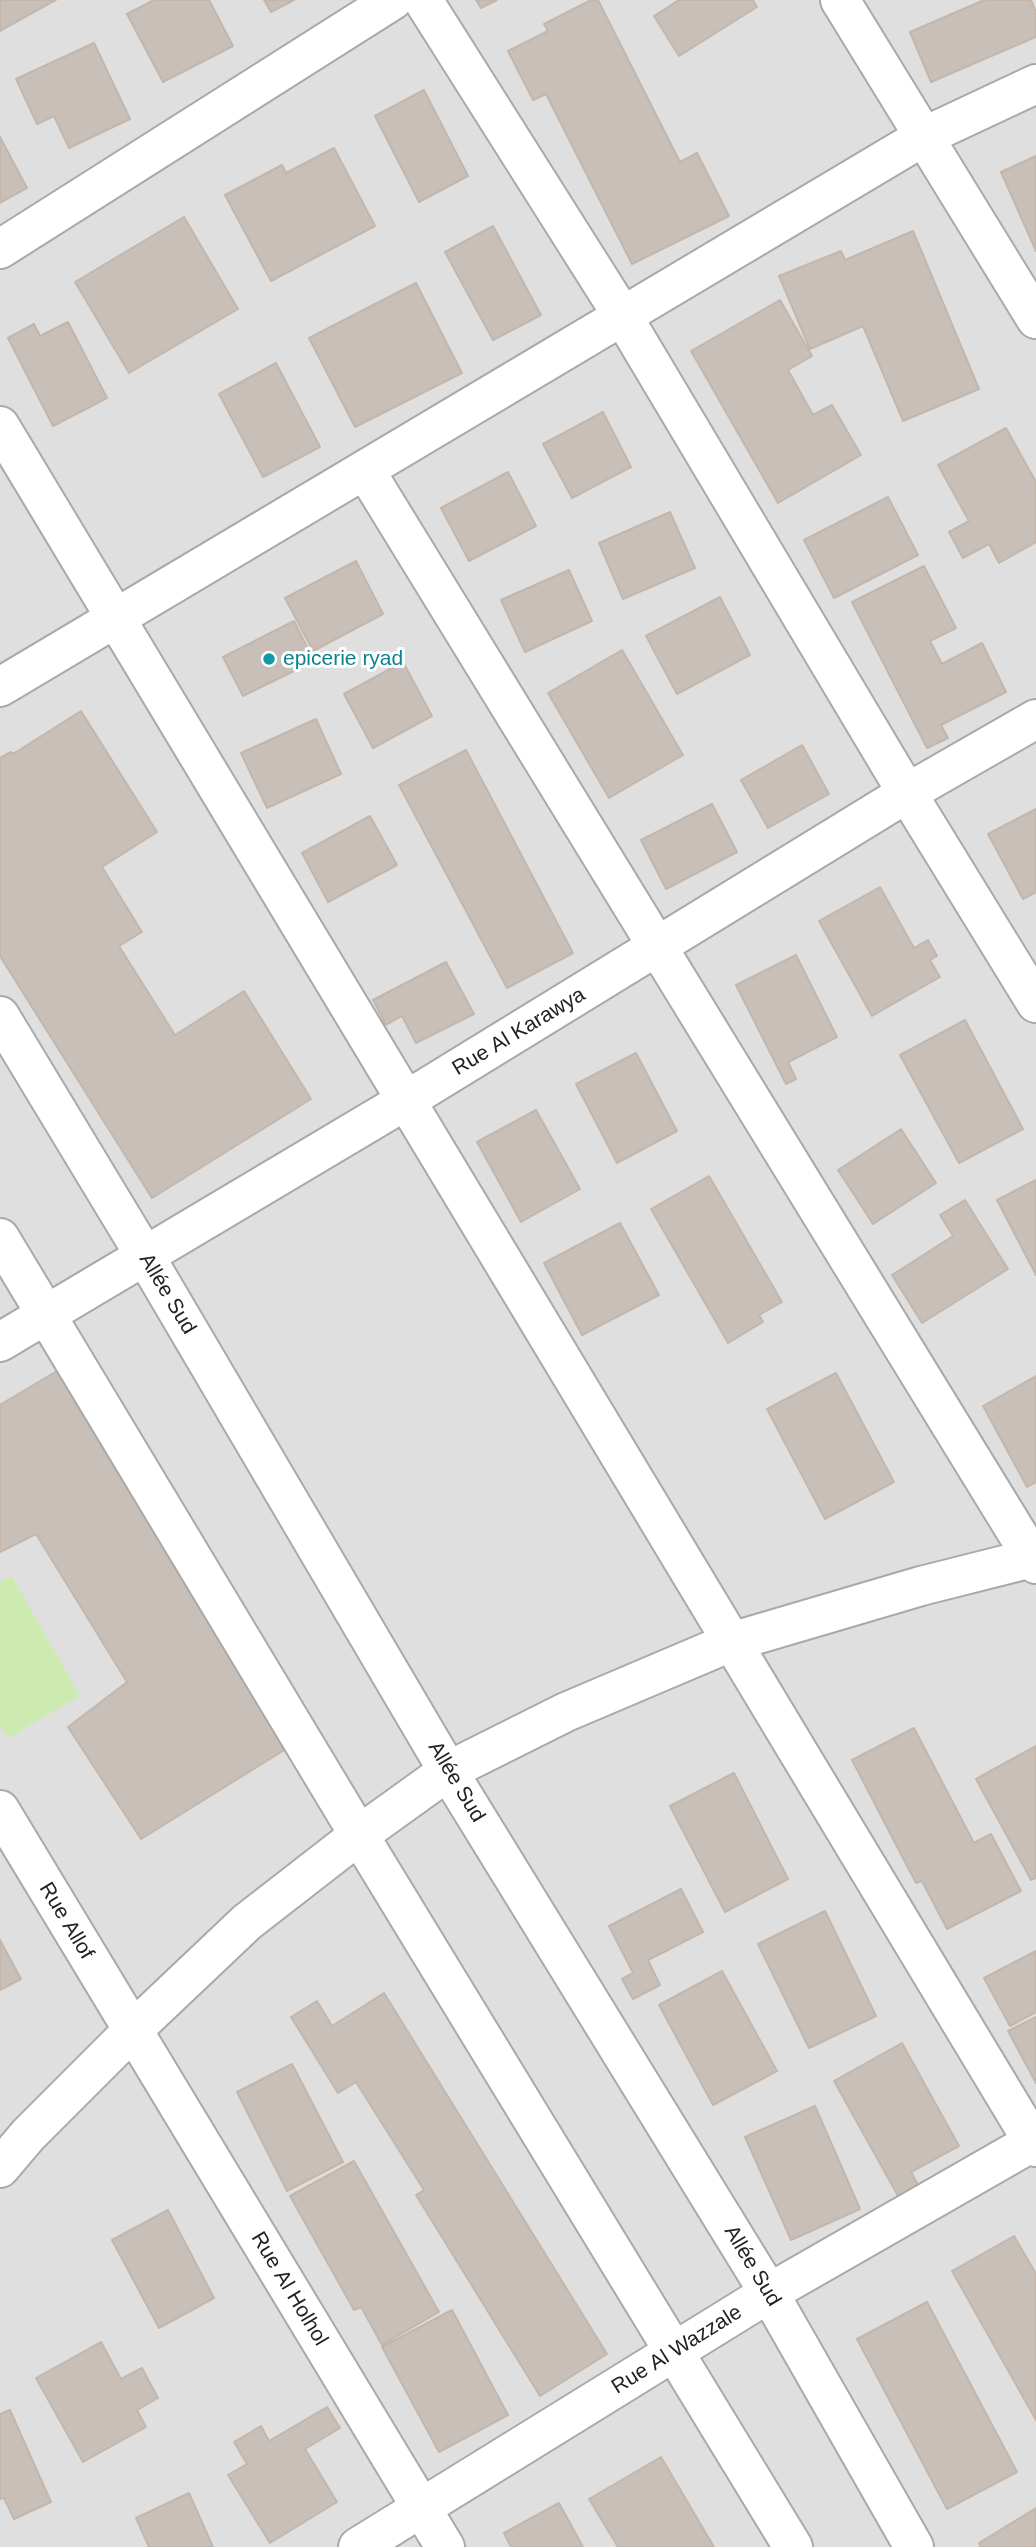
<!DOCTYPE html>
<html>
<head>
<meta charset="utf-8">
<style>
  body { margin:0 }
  canvas { display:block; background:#f2efe9 }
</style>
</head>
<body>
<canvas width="1036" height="2547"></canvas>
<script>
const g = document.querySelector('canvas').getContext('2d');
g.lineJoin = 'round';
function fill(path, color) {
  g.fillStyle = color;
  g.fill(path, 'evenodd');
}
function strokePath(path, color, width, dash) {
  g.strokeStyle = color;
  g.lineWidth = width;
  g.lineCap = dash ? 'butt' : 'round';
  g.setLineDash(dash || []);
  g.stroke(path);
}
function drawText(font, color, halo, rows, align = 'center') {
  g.font = font + ' Arial,sans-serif';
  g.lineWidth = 6;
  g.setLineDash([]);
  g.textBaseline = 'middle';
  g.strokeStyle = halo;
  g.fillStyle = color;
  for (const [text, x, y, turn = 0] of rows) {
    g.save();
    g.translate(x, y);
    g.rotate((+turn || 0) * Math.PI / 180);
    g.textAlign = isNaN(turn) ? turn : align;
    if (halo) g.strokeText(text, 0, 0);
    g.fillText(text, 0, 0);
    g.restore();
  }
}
fill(new Path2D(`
  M 0,0 L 1036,0 L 1036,2547 L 0,2547 Z`), '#e0dfdf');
fill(new Path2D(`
  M 12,1576 L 80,1696 L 8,1738 L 0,1726 L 0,1582 Z`), '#cdebb0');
const building = new Path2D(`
  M 0,0 L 56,0 L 0,31 Z
  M 154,0 L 209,0 L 233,46 L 163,82 L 127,14 Z
  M 264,0 L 294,0 L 271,12 Z
  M 476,0 L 497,0 L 481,8 Z
  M 591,0 L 598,0 L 680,162 L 697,153 L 729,216 L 632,264 L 546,94 L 533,100 L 508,51 L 548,31 L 544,24 Z
  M 679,0 L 753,0 L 757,7 L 679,56 L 654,16 Z
  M 984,0 L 1031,0 L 1036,12 L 1036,37 L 931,82 L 910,32 Z
  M 94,43 L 130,119 L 69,148 L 54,116 L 37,124 L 16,79 Z
  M 424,90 L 468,176 L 419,202 L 375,116 Z
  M 0,137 L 27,188 L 0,203 Z
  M 334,148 L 375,226 L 271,281 L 225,195 L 282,165 L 286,173 Z
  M 1036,156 L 1036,251 L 1001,172 Z
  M 184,217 L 238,309 L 129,373 L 75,282 Z
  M 493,226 L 541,315 L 493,340 L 445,252 Z
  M 913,231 L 979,389 L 903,421 L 863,326 L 810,349 L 779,276 L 841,251 L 845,260 Z
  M 416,283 L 462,373 L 355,427 L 309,338 Z
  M 780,300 L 812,356 L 788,370 L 813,415 L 832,405 L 861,455 L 778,503 L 691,351 Z
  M 68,322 L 107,398 L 53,426 L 8,338 L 34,324 L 40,336 Z
  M 276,363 L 320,447 L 263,477 L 219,394 Z
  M 603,412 L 631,467 L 572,498 L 543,444 Z
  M 1006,428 L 1036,482 L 1036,542 L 999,563 L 989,544 L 963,558 L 949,532 L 969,521 L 938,465 Z
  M 508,472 L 536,526 L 469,561 L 441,508 Z
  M 888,497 L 918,555 L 834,598 L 804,540 Z
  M 670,512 L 695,568 L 623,599 L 599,543 Z
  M 356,561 L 383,614 L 313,651 L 285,598 Z
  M 924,566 L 956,628 L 930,641 L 942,664 L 982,643 L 1006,692 L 941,725 L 948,738 L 927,748 L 852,602 Z
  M 569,570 L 592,621 L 525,652 L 501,600 Z
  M 720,597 L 750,655 L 677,694 L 646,636 Z
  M 294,621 L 314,661 L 243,696 L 223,657 Z
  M 622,650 L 683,755 L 609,798 L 548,693 Z
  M 403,662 L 432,716 L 373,748 L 344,694 Z
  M 81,711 L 157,832 L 102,867 L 142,932 L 119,946 L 175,1035 L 244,991 L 311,1099 L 152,1198 L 0,956 L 0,758 L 11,752 L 13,754 Z
  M 316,719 L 341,774 L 267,808 L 241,753 Z
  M 802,745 L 829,794 L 768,828 L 741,780 Z
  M 466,750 L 573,953 L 507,988 L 399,785 Z
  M 712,804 L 737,852 L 666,889 L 641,840 Z
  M 1036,809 L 1036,892 L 1023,899 L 988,834 Z
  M 370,816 L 397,865 L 328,902 L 302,853 Z
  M 880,887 L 914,948 L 928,940 L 937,956 L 930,960 L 940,977 L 872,1016 L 819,921 Z
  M 796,955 L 837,1037 L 788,1062 L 796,1079 L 786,1084 L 736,985 Z
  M 446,962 L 474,1014 L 416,1043 L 402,1016 L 386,1025 L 373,1000 Z
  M 965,1020 L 1023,1129 L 959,1163 L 900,1055 Z
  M 636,1053 L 677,1131 L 617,1163 L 576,1084 Z
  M 536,1110 L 580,1189 L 521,1222 L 477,1142 Z
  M 901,1129 L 936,1183 L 873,1224 L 838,1170 Z
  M 709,1176 L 782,1302 L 759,1315 L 763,1322 L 728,1343 L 651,1209 Z
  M 1036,1180 L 1036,1275 L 997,1200 Z
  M 965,1200 L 1008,1269 L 922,1323 L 892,1275 L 953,1236 L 940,1215 Z
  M 620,1223 L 659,1295 L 582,1335 L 544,1263 Z
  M 57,1371 L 286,1749 L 141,1839 L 68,1727 L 127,1682 L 36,1534 L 0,1552 L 0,1405 Z
  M 836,1373 L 894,1482 L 825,1519 L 767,1409 Z
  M 1036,1376 L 1036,1482 L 1027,1487 L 983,1406 Z
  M 914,1728 L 974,1843 L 991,1834 L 1021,1891 L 947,1929 L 922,1881 L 916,1883 L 852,1760 Z
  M 1036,1746 L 1036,1878 L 1031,1880 L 976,1779 Z
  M 734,1773 L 788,1879 L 725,1912 L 670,1806 Z
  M 681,1889 L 703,1932 L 648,1960 L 660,1985 L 633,1999 L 622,1979 L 633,1973 L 609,1926 Z
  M 825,1911 L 876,2016 L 809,2048 L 758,1944 Z
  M 0,1940 L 21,1979 L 0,1990 Z
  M 1036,1951 L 1036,2012 L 1010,2026 L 984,1978 Z
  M 722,1971 L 777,2071 L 713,2105 L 659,2005 Z
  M 384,1993 L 607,2354 L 540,2396 L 416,2195 L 424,2190 L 356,2082 L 338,2093 L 291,2017 L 317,2001 L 332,2026 Z
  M 1036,2017 L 1036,2083 L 1008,2031 Z
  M 902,2043 L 959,2146 L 911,2172 L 922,2192 L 902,2203 L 834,2081 Z
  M 292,2064 L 343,2162 L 287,2191 L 237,2092 Z
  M 815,2106 L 860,2209 L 791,2240 L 745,2137 Z
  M 354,2161 L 439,2312 L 382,2345 L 361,2307 L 354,2310 L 290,2196 Z
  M 168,2210 L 214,2298 L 159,2328 L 112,2240 Z
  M 1014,2236 L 1036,2274 L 1036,2420 L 952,2271 Z
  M 927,2302 L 1017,2472 L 947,2509 L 857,2339 Z
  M 452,2310 L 508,2415 L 439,2452 L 382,2347 Z
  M 101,2342 L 121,2379 L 142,2368 L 158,2398 L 137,2410 L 146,2427 L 83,2462 L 36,2378 Z
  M 327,2407 L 340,2428 L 305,2449 L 337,2502 L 270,2543 L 228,2475 L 247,2464 L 234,2442 L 261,2426 L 269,2441 Z
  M 10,2410 L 51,2502 L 14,2519 L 4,2498 L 0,2499 L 0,2414 Z
  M 661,2457 L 714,2547 L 618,2547 L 589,2499 Z
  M 189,2493 L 213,2547 L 149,2547 L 136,2518 Z
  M 559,2503 L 583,2547 L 511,2547 L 504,2533 Z
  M 1036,2508 L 1036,2547 L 981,2547 L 979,2543 Z`);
fill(building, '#c7bfb8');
strokePath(building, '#c4b6ab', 2);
const minor = new Path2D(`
  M 423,0 L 622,315 L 907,793 L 1036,1003
  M 840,0 L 1036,319
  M 0,249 L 393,0
  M 0,426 L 1036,2147
  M 365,470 L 1036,1564
  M 0,687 L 923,137 L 1036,84
  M 0,1016 L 145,1256 L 448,1771 L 769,2293 L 914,2547
  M 0,1238 L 359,1835 L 793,2547
  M 0,1342 L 405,1101 L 907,793 L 1036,719
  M 0,1810 L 445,2547
  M 0,2168 L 28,2135 L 132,2031 L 247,1922 L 359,1835 L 448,1771 L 566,1712 L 731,1642 L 921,1586 L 1036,1557
  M 358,2547 L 769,2293 L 1036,2140`);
strokePath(minor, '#a9a9a9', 42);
strokePath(minor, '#fff', 38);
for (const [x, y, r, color] of [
  [269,659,7,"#0f9aa8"]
]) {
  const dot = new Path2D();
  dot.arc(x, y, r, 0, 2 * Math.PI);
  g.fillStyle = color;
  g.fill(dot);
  strokePath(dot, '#fff', 2.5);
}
drawText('21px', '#0d838f', '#fff', [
  ["epicerie ryad",283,659]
], 'left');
drawText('21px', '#222', '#fff', [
  ["Rue Al Karawya",519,1032,-31],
  ["Allée Sud",167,1294,59],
  ["Allée Sud",456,1782,59],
  ["Rue Allof",66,1921,59],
  ["Allée Sud",752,2266,59],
  ["Rue Al Holhol",289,2289,59],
  ["Rue Al Wazzale",677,2350,-32]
]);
</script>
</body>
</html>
